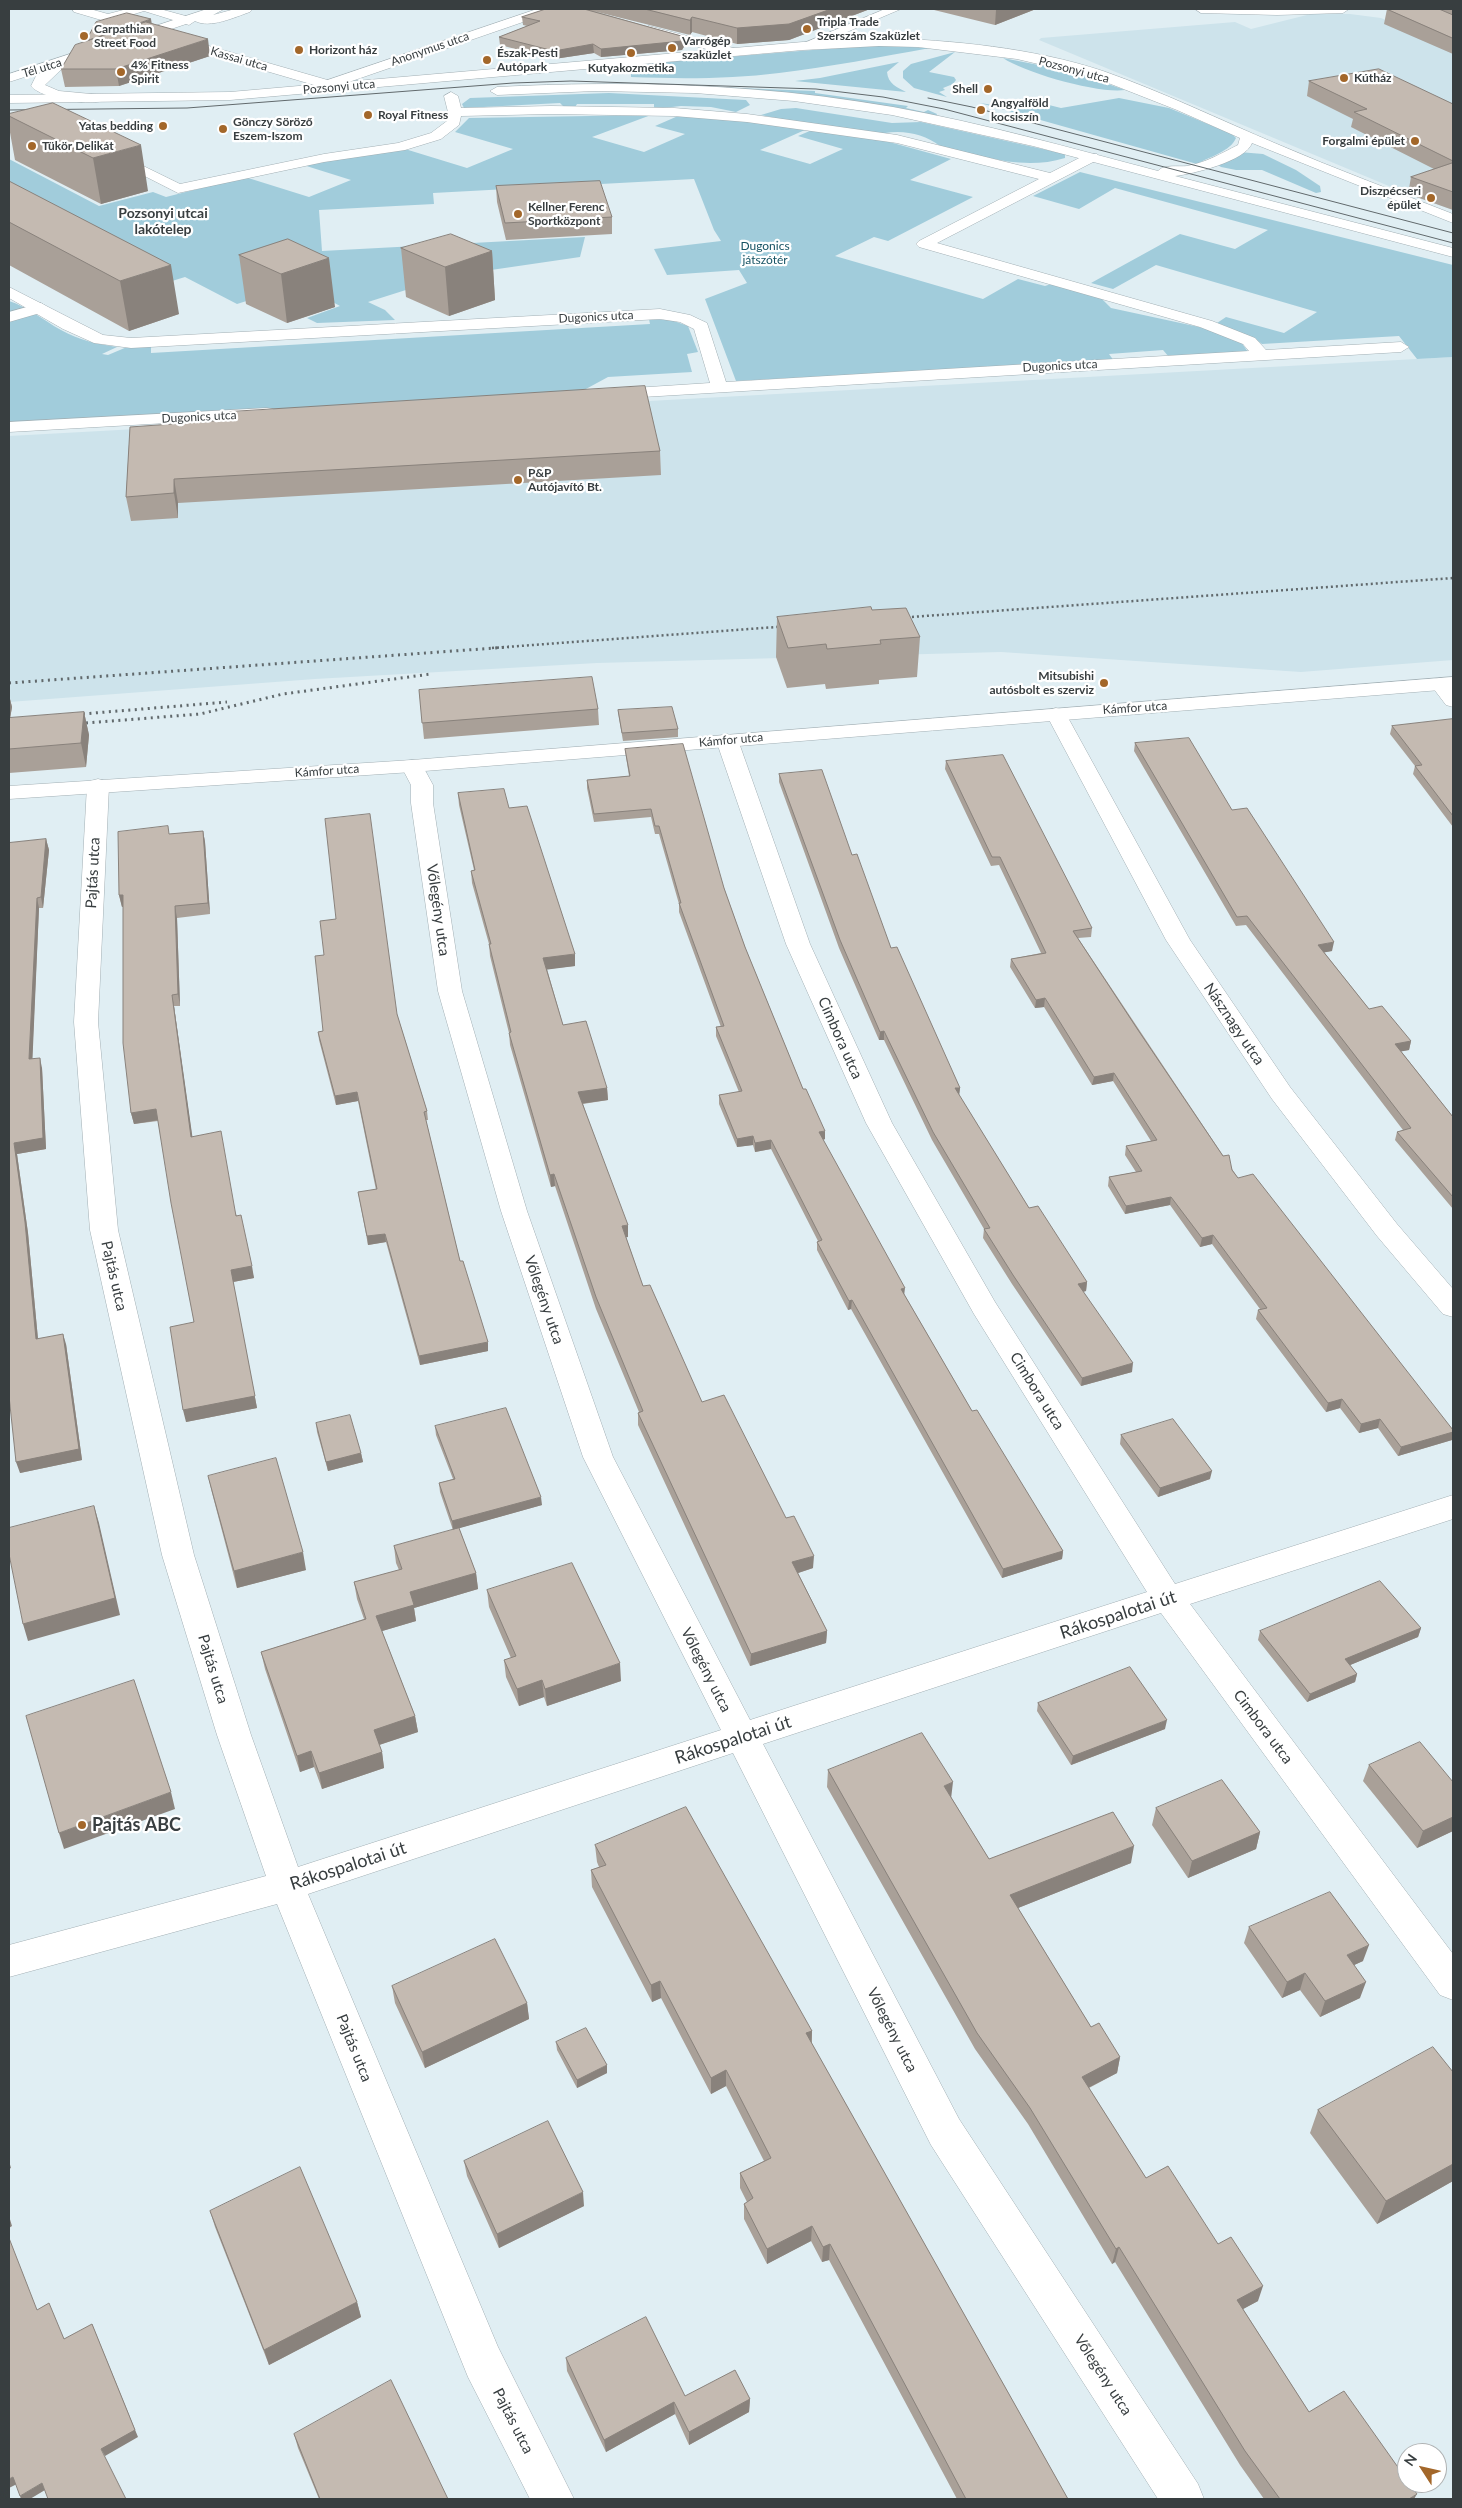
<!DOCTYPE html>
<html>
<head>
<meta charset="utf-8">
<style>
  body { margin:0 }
  #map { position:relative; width:1462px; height:2508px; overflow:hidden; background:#e0eef3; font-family:Lato,sans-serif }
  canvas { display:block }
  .frame { position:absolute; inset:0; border:10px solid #383e40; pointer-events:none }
  .north { position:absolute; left:1397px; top:2443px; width:50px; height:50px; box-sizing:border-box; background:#fff; border:1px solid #afb2b3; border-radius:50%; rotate:305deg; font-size:14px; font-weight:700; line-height:20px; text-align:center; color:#383e40 }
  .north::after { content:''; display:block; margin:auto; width:18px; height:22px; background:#a3672a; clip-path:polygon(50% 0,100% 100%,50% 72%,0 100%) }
</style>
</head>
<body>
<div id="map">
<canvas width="1462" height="2508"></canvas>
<div class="frame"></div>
<div class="north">N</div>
</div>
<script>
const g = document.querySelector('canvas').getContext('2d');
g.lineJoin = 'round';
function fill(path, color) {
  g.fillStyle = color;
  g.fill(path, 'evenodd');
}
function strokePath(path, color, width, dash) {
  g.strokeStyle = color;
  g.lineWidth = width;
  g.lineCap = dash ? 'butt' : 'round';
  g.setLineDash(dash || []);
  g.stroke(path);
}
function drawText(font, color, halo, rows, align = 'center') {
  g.font = font + ' Lato,sans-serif';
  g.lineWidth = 4.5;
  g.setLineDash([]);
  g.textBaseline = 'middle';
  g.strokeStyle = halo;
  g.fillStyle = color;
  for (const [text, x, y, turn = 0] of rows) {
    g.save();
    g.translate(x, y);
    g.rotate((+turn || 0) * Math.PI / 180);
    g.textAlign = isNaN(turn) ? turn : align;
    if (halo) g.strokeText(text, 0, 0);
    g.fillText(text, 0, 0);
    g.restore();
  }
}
fill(new Path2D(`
  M 1453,10 L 1453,210 L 1408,194 L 1039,40 L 1041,38 L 1235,22 L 1251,29 L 1311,14 L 1350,14 L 1381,18 L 1388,21 L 1408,12 Z
  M 1453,357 L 1453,660 L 1301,672 L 1001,652 L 597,663 L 315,679 L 9,702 L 9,436 Z`), '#cde3eb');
fill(new Path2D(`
  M 874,45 L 930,48 C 880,57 830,67 779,73 C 731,79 680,79 631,77 L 631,74 L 636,68 L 653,63 Z
  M 955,52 L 929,72 L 954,77 L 956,80 L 953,84 L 943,88 L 945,90 L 939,92 L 947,97 L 914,88 L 903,78 L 903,71 L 911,64 Z
  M 1003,58 L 1074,72 L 1125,90 C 1099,94 1025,73 1003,58 Z
  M 899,62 L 887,72 C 888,84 897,87 906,92 L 795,81 L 820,78 Z
  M 660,85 L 815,91 L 815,93 L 908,106 L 906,108 L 924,112 L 928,110 L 937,114 L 936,117 Z
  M 609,93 L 746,100 L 750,105 L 736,112 L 711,107 L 681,106 L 654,109 L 654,104 L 577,104 L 574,109 L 566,109 L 560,103 L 464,108 L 462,104 L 470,98 Z
  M 1119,98 L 1169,108 L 1232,134 L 1236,138 C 1231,151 1209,157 1197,164 L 980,103 L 993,105 L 1009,103 L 1021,108 L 1049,105 L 1061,108 Z
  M 796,108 L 892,123 L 921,122 L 1065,154 L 1065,158 C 1023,171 982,156 940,146 C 921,131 893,128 871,137 L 951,159 L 910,180 L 973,197 L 888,241 L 874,237 L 835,256 L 983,299 L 1018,279 L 1045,286 L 1051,284 L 1100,297 L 1111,308 L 1199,327 L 1239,339 L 1248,352 L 1169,357 L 1163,350 L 1109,354 L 1114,361 L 736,381 L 705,299 L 747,283 L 739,270 L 667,275 L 654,249 L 721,241 L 714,230 L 694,179 L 433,193 L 434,204 L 319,210 L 322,251 L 585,237 L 580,257 L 450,276 L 368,302 L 385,310 L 395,320 L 317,323 L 307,318 L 340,306 L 300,284 L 237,304 L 185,277 L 91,306 L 9,216 L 9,159 L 99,206 L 153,192 L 166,197 L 245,177 L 309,197 L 351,180 L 300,164 L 405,149 L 467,168 L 513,149 L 455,132 L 469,118 L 651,115 L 592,137 L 644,152 L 685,134 L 655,126 L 678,116 L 737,120 L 807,129 L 760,150 L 810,164 L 843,149 L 798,136 L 819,127 L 761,115 L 781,109 Z
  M 1239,152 L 1263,154 L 1296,170 L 1320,186 L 1321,192 L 1316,193 L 1262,170 L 1236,170 L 1221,167 L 1215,163 Z
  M 1080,172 L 1453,265 L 1453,357 L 1417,359 L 1399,336 L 1262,344 L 1254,338 L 1217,323 L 1226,317 L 1284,333 L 1317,312 L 1156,265 L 1113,289 L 1091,283 L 1180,234 L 1235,249 L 1268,230 L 1115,188 L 1079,209 L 1033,196 Z
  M 9,301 C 28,307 43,320 61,330 C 79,340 97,344 117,347 L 102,354 L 108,355 L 127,347 L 151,347 L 151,353 L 650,324 L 649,319 L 671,320 L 688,326 L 698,352 L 687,354 L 692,372 L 608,377 L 573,396 L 9,427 Z`), '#a1ccdb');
const pedestrian = new Path2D(`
  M 174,36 L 331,81 L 333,84 L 326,88 L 321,87 L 170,43 L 168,40 Z
  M 41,303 L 49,308 L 47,311 L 9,322 L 9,312 Z`);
const minor = new Path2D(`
  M 72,9 L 90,9 L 108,14 L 127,9 L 160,9 L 193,18 L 195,21 L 189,25 L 144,11 L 108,22 L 74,12 Z
  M 537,9 L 554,9 L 552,12 L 317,93 L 307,93 L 305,90 L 307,87 Z
  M 885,9 L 901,9 L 807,49 L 799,49 L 797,46 Z
  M 1195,9 L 1349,9 L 1343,13 L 1277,15 L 1201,13 Z
  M 649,26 L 737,49 L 739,52 L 733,56 L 645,33 L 643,30 Z
  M 451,92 L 458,96 L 461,108 L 551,106 L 674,108 L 747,114 L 897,135 L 1050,173 L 1087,154 L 1097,154 L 1099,157 L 1097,160 L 937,243 L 1212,321 L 1255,338 L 1266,350 L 1401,342 L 1409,347 L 1401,352 L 609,399 L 603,398 L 601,394 L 603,390 L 710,383 L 694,329 L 680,322 L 660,319 L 131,348 L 94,343 L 63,329 L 9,298 L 9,287 L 103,335 L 131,338 L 660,309 L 690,315 L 707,323 L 726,382 L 1249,351 L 1243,344 L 1200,327 L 919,247 L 916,244 L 919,241 L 1039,179 L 897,143 L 747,122 L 674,116 L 551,114 L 461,116 L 459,125 L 441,139 L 405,150 L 324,162 L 178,193 L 105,156 L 107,153 L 117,153 L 180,184 L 324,154 L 398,143 L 431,133 L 447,121 L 448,112 L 444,96 Z
  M 267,408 L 273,409 L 276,413 L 273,417 L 9,432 L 9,422 Z
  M 1440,678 C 1455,682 1453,694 1453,707 L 1446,705 L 1430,684 L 1433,680 Z
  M 1056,708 L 1063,710 L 1066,714 L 1190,940 L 1290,1087 L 1397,1224 L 1453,1289 L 1453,1317 L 1443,1314 L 1377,1236 L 1272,1099 L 1166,940 L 1046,714 L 1049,710 Z
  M 727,734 L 734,736 L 738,740 L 810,944 L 892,1123 L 995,1302 L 1175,1584 L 1453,1495 L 1453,1519 L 1190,1604 L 1453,1954 L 1453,2000 L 1440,1995 L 1161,1613 L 763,1744 L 959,2119 L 1198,2484 L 1204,2499 L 1158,2499 L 931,2145 L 733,1753 L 308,1894 L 498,2347 L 574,2499 L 530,2499 L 468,2377 L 277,1904 L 9,1977 L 9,1945 L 266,1876 L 217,1735 L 162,1555 L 90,1230 L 74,1022 L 87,786 L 90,781 L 98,779 L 106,781 L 109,786 L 98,1022 L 118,1230 L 194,1555 L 251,1735 L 298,1867 L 721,1730 L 583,1457 L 501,1211 L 438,991 L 411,803 L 411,785 L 401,766 L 404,761 L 412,760 L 420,761 L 433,785 L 433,803 L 462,991 L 527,1211 L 613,1457 L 750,1720 L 1147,1592 L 974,1314 L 866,1123 L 786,944 L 716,740 L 720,736 Z`);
const tertiary = new Path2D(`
  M 207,9 L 224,9 L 213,15 L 235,9 L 252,9 L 250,12 C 235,17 210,29 195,21 L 67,64 L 45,85 L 59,91 L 102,95 L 104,98 L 102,101 C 86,105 42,99 31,86 L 36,76 L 43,71 L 9,82 L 9,74 Z
  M 1453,677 L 1453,689 L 412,772 L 9,799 L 9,786 L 412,760 Z`);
const secondary = new Path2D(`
  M 879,38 C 953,40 1033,48 1103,71 C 1163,92 1220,120 1277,144 C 1335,169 1395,191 1453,214 L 1453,223 L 1252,143 C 1246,161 1193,174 1175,176 L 1453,248 L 1453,257 L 1033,146 L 892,115 L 794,101 L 695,93 L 596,91 L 497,95 L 490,91 L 497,87 C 629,80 762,84 893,107 C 983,123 1070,148 1158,171 C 1163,164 1179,167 1187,166 C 1205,163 1222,153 1238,145 L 1240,138 L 1177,110 L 1093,77 L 1017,59 L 918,47 L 879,46 L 803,50 L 230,100 L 9,103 L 9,95 L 230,92 L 803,42 Z`);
strokePath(pedestrian, '#a2afb4', 1);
strokePath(minor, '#a2afb4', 1);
strokePath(tertiary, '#a2afb4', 1);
strokePath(secondary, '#a2afb4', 1);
fill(pedestrian, '#fff');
fill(minor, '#fff');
fill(tertiary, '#fff');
fill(secondary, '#fff');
strokePath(new Path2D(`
  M 928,98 L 972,107 L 1453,233
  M 9,110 L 187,108 L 513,83 L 571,81 L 816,89 L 883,97 L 944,109 L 1453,243`), '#61696c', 1);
strokePath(new Path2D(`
  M 897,618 L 1453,578
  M 492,648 L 790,626`), '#61696c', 2.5, [2, 3]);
strokePath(new Path2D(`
  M 9,683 L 509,647
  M 70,715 L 227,702
  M 73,724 L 200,714 L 283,694 L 431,674`), '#61696c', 3, [2, 4.5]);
fill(new Path2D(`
  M 546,9 L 870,9 L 789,40 L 737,44 L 692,32 L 690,35 L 593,11 L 685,37 L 685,45 L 682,50 L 601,57 L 594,53 L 554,59 L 500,45 L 499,37 L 527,26 L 523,25 L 522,17 Z
  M 930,9 L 1036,9 L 995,25 Z
  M 1387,9 L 1443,10 L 1443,9 L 1453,9 L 1453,54 L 1384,24 Z
  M 152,23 L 210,56 L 119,86 L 65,87 L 61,69 L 86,42 L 86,41 Z
  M 1309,81 L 1453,104 L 1453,210 L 1408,194 L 1411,177 L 1434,169 L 1351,127 L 1353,119 L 1307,96 Z
  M 53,103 L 148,191 L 101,204 L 15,160 L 9,127 L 9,114 Z
  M 9,181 L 179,314 L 129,331 L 9,265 Z
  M 496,186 L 612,217 L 612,234 L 506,240 L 497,202 Z
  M 288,239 L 335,307 L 287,323 L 246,304 L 239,255 Z
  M 401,248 L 492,251 L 495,300 L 449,316 L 406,297 Z
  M 130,427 L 660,451 L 661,475 L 178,503 L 178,518 L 131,521 L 126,497 Z
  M 872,610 L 920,637 L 917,677 L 879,680 L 879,684 L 826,689 L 825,684 L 787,688 L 776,657 L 777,617 Z
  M 419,690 L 598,709 L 599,725 L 424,739 Z
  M 9,695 L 12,707 L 10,718 L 84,712 L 89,735 L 86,767 L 9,773 Z
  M 618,710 L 678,729 L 678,737 L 623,741 L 619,718 Z
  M 1453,719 L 1453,827 L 1413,774 L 1415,766 L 1390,734 L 1392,726 Z
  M 1135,743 L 1232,810 L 1332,951 L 1324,952 L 1369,1009 L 1411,1041 L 1409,1050 L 1401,1051 L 1453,1117 L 1453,1209 L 1395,1140 L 1397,1132 L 1403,1130 L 1246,925 L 1236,926 L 1134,751 Z
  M 625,749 L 724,888 L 745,947 L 803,1089 L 825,1139 L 823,1140 L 904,1294 L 972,1411 L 1063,1551 L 1062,1559 L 1002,1578 L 851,1309 L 848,1310 L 817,1250 L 817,1242 L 818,1241 L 771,1149 L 755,1152 L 753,1145 L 737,1147 L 719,1104 L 719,1095 L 739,1092 L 716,1036 L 716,1027 L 721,1027 L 679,912 L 679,904 L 659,834 L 655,834 L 651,817 L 594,822 L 587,788 L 587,780 L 629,776 L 626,757 Z
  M 946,761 L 1092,928 L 1091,937 L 1078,938 L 1238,1178 L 1453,1430 L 1453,1435 L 1452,1440 L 1398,1456 L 1378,1428 L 1359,1433 L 1340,1408 L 1326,1412 L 1256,1319 L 1258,1310 L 1260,1309 L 1212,1244 L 1200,1247 L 1170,1205 L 1125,1214 L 1108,1186 L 1109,1177 L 1136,1172 L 1125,1155 L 1126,1146 L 1151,1141 L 1113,1081 L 1092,1085 L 1044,1007 L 1035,1008 L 1010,967 L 1011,959 L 1041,953 L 999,865 L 991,866 L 945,769 Z
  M 779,774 L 852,855 L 891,948 L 960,1088 L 959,1095 L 1029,1208 L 1087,1282 L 1086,1291 L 1083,1292 L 1132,1372 L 1081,1386 L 1012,1284 L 983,1238 L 984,1229 L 932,1140 L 884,1040 L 879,1040 L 839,948 L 779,782 Z
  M 458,793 L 509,808 L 575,966 L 547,969 L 563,1025 L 607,1088 L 608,1100 L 583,1104 L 628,1237 L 626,1237 L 643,1286 L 702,1402 L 786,1518 L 813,1568 L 798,1573 L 827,1631 L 826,1643 L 750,1666 L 638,1425 L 638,1413 L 639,1412 L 596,1309 L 555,1186 L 551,1187 L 510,1045 L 509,1033 L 490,956 L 489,944 L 472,883 L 471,871 L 474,870 L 459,805 Z
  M 203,831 L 205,842 L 210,914 L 177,918 L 180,1006 L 174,1006 L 192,1136 L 237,1216 L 254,1278 L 233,1282 L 257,1408 L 186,1422 L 194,1322 L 158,1121 L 134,1124 L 131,1113 L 123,906 L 122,907 L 119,895 L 170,834 Z
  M 46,839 L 49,850 L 43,908 L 39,908 L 32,1059 L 42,1068 L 46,1149 L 17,1154 L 28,1233 L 38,1339 L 66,1344 L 82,1460 L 20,1473 L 9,843 Z
  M 397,1014 L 427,1111 L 428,1120 L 426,1120 L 460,1261 L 488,1351 L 420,1365 L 386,1242 L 368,1245 L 358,1192 L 376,1190 L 358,1101 L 336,1105 L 319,1040 L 318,1032 Z
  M 316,1423 L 361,1453 L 363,1462 L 328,1471 L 317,1432 Z
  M 435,1426 L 542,1505 L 459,1528 L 476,1573 L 478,1589 L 414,1608 L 416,1621 L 382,1631 L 415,1716 L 418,1732 L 379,1745 L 382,1752 L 384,1768 L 322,1789 L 314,1767 L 300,1772 L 265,1669 L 261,1652 L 364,1619 L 357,1599 L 354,1582 L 399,1570 L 396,1563 L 394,1546 L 453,1530 L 440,1492 L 439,1483 L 453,1479 L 436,1435 Z
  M 1121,1435 L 1210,1479 L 1158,1497 L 1120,1444 Z
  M 208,1476 L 306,1570 L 237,1588 L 212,1493 Z
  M 487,1590 L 621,1681 L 547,1706 L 544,1697 L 519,1706 L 506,1677 L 504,1660 L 511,1658 L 489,1607 Z
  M 1421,1628 L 1418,1637 L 1350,1665 L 1357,1674 L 1355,1682 L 1307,1702 L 1258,1640 L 1260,1631 Z
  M 1038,1703 L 1165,1729 L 1071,1765 L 1037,1711 Z
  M 1369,1765 L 1453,1782 L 1453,1831 L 1417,1848 L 1363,1781 Z
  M 828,1770 L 951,1797 L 989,1859 L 1131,1863 L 1018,1908 L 1091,2027 L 1120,2057 L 1117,2073 L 1089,2088 L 1146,2178 L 1218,2244 L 1258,2301 L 1243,2309 L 1309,2412 L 1414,2499 L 1264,2499 L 1240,2465 L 1115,2262 L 1112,2264 L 1028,2124 L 975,2049 L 827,1787 Z
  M 1156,1808 L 1260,1832 L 1256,1849 L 1188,1878 L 1152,1825 Z
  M 595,1845 L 812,2031 L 812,2044 L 1068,2499 L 957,2499 L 829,2260 L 822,2262 L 811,2241 L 767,2264 L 744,2219 L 744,2204 L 747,2202 L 740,2188 L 740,2173 L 764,2161 L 726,2086 L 711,2094 L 661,1998 L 652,2002 L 592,1887 L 591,1870 L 599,1867 L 597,1862 Z
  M 1249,1927 L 1363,1961 L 1354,1965 L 1360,1998 L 1320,2017 L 1300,1990 L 1282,1998 L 1244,1943 Z
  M 392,1986 L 527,2003 L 529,2019 L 425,2068 L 395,2003 Z
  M 556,2042 L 607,2073 L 577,2088 L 557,2050 Z
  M 1453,2072 L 1453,2181 L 1377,2224 L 1310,2133 L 1318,2110 Z
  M 464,2161 L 584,2206 L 499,2248 L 467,2176 Z
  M 210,2211 L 357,2302 L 361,2317 L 269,2365 L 215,2227 Z
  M 566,2358 L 685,2396 L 750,2399 L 749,2412 L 689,2445 L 675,2414 L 606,2452 L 567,2371 Z
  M 294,2434 L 448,2499 L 319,2499 L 298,2448 Z`), '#a9a098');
fill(new Path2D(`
  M 831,9 L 870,9 L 789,40 L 737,44 L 737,28 Z
  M 999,9 L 1036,9 L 995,25 L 996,10 Z
  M 692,17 L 692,32 L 690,35 L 690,20 Z
  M 151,19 L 152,25 L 87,47 L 86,41 Z
  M 685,37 L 685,45 L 682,50 L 601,57 L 601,49 Z
  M 208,39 L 210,56 L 119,86 L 116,69 Z
  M 593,44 L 594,53 L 554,59 L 554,51 Z
  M 141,145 L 148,191 L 101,204 L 93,158 Z
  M 492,251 L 495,300 L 449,316 L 445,267 Z
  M 329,258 L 335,307 L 287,323 L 281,274 Z
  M 171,265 L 179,314 L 129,331 L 120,281 Z
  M 174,479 L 178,503 L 178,518 L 174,493 Z
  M 9,695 L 12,707 L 9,725 Z
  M 84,712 L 89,735 L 86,767 L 81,743 Z
  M 203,831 L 205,842 L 210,914 L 208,903 Z
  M 46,839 L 49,850 L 43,908 L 41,897 Z
  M 119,895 L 123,895 L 126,906 L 122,907 Z
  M 37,898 L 39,908 L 32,1070 L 29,1059 Z
  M 175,906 L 177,918 L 180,1006 L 178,994 Z
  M 1334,942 L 1332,951 L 1316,954 L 1318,945 Z
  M 575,954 L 575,966 L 544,970 L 543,958 Z
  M 172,995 L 174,1006 L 194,1148 L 191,1137 Z
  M 1045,998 L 1044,1007 L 1035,1008 L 1036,1000 Z
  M 884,1031 L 884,1040 L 879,1040 L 880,1032 Z
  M 1411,1041 L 1409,1050 L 1393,1053 L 1395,1044 Z
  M 40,1058 L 42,1068 L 46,1149 L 17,1154 L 28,1233 L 39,1350 L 36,1339 L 14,1143 Z
  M 1114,1073 L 1113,1081 L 1092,1085 L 1094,1077 Z
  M 607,1088 L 608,1100 L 579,1104 L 578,1092 Z
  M 955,1088 L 960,1088 L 959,1096 Z
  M 357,1092 L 358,1101 L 336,1105 L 335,1096 Z
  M 156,1109 L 159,1120 L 134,1124 L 131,1113 Z
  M 825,1131 L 825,1139 L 819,1141 L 819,1132 Z
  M 753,1136 L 753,1145 L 737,1147 L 737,1139 Z
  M 771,1140 L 771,1149 L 755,1152 L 755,1143 Z
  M 554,1174 L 555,1186 L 551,1187 L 550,1175 Z
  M 1171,1197 L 1170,1205 L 1125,1214 L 1126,1206 Z
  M 628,1225 L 628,1237 L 622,1238 L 622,1226 Z
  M 385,1234 L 386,1242 L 368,1245 L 367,1236 Z
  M 1213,1235 L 1212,1244 L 1200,1247 L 1202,1238 Z
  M 252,1266 L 254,1278 L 233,1282 L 257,1408 L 186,1422 L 183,1410 L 231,1270 Z
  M 1087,1282 L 1086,1291 L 1077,1293 L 1078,1284 Z
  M 905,1288 L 904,1296 L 901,1289 Z
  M 852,1300 L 851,1309 L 848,1310 L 849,1301 Z
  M 63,1334 L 66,1344 L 82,1460 L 20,1473 L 16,1462 Z
  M 488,1342 L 488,1351 L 420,1365 L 419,1356 Z
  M 1133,1363 L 1132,1372 L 1081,1386 L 1082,1378 Z
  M 1342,1399 L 1340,1408 L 1326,1412 L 1328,1403 Z
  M 1380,1419 L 1378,1428 L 1359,1433 L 1361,1424 Z
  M 1453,1432 L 1452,1440 L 1398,1456 L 1401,1447 Z
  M 361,1453 L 363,1462 L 328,1471 L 326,1462 Z
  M 1212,1471 L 1210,1479 L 1158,1497 L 1160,1488 Z
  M 541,1497 L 542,1505 L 453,1530 L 452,1521 Z
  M 94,1506 L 99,1523 L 120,1615 L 28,1641 L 23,1624 Z
  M 1063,1551 L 1062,1559 L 1002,1578 L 1003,1569 Z
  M 303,1552 L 306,1570 L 237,1588 L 234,1571 Z
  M 814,1556 L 813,1568 L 792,1575 L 792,1562 Z
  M 476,1573 L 478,1589 L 414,1608 L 416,1621 L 379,1632 L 376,1616 L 410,1592 Z
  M 1421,1628 L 1418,1637 L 1343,1668 L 1345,1659 Z
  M 827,1631 L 826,1643 L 750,1666 L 751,1654 Z
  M 620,1663 L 621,1681 L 547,1706 L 545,1689 Z
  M 1357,1674 L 1355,1682 L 1307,1702 L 1310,1694 Z
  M 542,1680 L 544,1697 L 519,1706 L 517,1689 Z
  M 415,1716 L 418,1732 L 376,1746 L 374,1730 Z
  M 1167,1720 L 1165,1729 L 1071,1765 L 1073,1756 Z
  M 311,1751 L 314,1767 L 300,1772 L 297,1756 Z
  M 382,1752 L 384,1768 L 322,1789 L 319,1773 Z
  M 953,1782 L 951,1799 L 944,1786 Z
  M 171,1792 L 175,1809 L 64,1849 L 59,1833 Z
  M 1453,1817 L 1453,1831 L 1417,1848 L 1423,1831 Z
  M 1260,1832 L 1256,1849 L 1188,1878 L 1192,1861 Z
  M 1134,1846 L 1131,1863 L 1008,1912 L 1010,1895 Z
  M 1369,1945 L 1363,1961 L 1341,1971 L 1347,1955 Z
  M 1305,1973 L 1300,1990 L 1282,1998 L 1287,1982 Z
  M 660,1981 L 661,1998 L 652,2002 L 651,1985 Z
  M 1366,1982 L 1360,1998 L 1320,2017 L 1325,2001 Z
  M 527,2003 L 529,2019 L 425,2068 L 422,2052 Z
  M 812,2031 L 811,2047 L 806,2033 Z
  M 1120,2057 L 1117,2073 L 1078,2093 L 1082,2077 Z
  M 607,2065 L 607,2073 L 577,2088 L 577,2080 Z
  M 726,2070 L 726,2086 L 711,2094 L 711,2078 Z
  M 9,2161 L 11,2168 L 9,2169 Z
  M 1453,2164 L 1453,2181 L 1377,2224 L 1386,2201 Z
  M 583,2192 L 584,2206 L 499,2248 L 497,2234 Z
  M 9,2216 L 12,2226 L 9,2228 Z
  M 812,2226 L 811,2241 L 767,2264 L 767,2249 Z
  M 830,2244 L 829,2260 L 822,2262 L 823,2247 Z
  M 1119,2247 L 1115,2262 L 1112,2264 L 1116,2249 Z
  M 1263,2286 L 1258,2301 L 1232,2315 L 1237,2300 Z
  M 357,2302 L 361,2317 L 269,2365 L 264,2350 Z
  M 92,2324 L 138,2437 L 105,2456 L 101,2449 Z
  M 750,2399 L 749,2412 L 689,2445 L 689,2432 Z
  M 674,2402 L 675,2414 L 606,2452 L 604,2440 Z
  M 13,2477 L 17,2484 L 9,2488 L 9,2479 Z
  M 42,2483 L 45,2490 L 30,2499 L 21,2499 L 20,2496 Z
  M 1417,2494 L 1414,2499 L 1409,2499 Z`), '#89827c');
const building = new Path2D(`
  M 546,9 L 584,9 L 685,37 L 682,41 L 601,49 L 593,44 L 554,51 L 499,37 L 540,21 L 522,17 Z
  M 645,9 L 831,9 L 789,24 L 737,28 L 692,17 L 690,20 Z
  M 1387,9 L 1439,9 L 1453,15 L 1453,38 Z
  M 127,13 L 151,19 L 86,41 L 96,22 Z
  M 146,22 L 208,39 L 116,69 L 61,69 L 75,45 Z
  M 1379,69 L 1453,104 L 1453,161 L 1354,112 L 1367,109 L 1309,81 Z
  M 53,103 L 141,145 L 93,158 L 9,116 L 9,114 Z
  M 1453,163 L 1453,192 L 1411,177 Z
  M 9,181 L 171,265 L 120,281 L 9,222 Z
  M 600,181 L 612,217 L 505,223 L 496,186 Z
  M 451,234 L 492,251 L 445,267 L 401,248 Z
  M 288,239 L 329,258 L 281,274 L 239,255 Z
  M 645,386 L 660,451 L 174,479 L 174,493 L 126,497 L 130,427 L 228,420 L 229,412 Z
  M 871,607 L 872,610 L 906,608 L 920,637 L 880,640 L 881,644 L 827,649 L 826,644 L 788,648 L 777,617 Z
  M 592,677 L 598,709 L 422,723 L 419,690 Z
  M 672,707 L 678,729 L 622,733 L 618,710 Z
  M 84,712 L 81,743 L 9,749 L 9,718 Z
  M 1453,719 L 1453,816 L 1415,766 L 1422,765 L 1392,726 Z
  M 1189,738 L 1232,810 L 1247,808 L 1334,942 L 1318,945 L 1369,1009 L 1382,1006 L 1411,1041 L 1395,1044 L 1453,1117 L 1453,1197 L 1397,1132 L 1411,1128 L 1247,916 L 1237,917 L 1135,743 Z
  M 683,744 L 724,888 L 745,947 L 803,1089 L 806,1089 L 825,1131 L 819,1132 L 905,1288 L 901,1289 L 972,1411 L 977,1410 L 1063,1551 L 1003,1569 L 852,1300 L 849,1301 L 817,1242 L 822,1240 L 771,1140 L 755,1143 L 753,1136 L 737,1139 L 719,1095 L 742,1091 L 716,1027 L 724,1026 L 679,903 L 681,903 L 659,826 L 655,826 L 651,809 L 594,814 L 587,780 L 630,776 L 625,749 Z
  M 1003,755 L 1092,928 L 1073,931 L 1138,1030 L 1223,1156 L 1229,1155 L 1232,1170 L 1238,1178 L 1253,1174 L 1453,1430 L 1453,1432 L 1401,1447 L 1380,1419 L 1361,1424 L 1342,1399 L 1328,1403 L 1258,1310 L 1267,1308 L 1213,1235 L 1202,1238 L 1171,1197 L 1126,1206 L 1109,1177 L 1142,1171 L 1126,1146 L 1157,1140 L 1114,1073 L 1094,1077 L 1045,998 L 1036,1000 L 1011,959 L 1046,953 L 1000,857 L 992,857 L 946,761 Z
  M 822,770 L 852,855 L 857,854 L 891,948 L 897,947 L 960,1088 L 955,1088 L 1029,1208 L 1038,1206 L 1087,1282 L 1078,1284 L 1133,1363 L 1082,1378 L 1013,1275 L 984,1229 L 990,1228 L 933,1132 L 884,1031 L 880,1032 L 840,940 L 779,774 Z
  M 504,789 L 509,808 L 527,806 L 575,954 L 543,958 L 563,1025 L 586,1021 L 607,1088 L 578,1092 L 628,1225 L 622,1226 L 643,1286 L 650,1285 L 702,1402 L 724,1395 L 786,1518 L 794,1516 L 814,1556 L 792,1562 L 827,1631 L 751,1654 L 638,1413 L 643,1411 L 596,1297 L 554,1174 L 550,1175 L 509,1033 L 511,1032 L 489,944 L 491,944 L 471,871 L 475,870 L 458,793 Z
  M 370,814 L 397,1014 L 427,1111 L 424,1112 L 460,1261 L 463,1261 L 488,1342 L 419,1356 L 385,1234 L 367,1236 L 358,1192 L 377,1189 L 357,1092 L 335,1096 L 318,1032 L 323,1031 L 315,956 L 324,955 L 320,921 L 336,919 L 325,819 Z
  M 168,826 L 169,834 L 203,831 L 208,903 L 175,906 L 178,994 L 172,995 L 191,1137 L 221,1131 L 236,1216 L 241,1215 L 252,1266 L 231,1270 L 255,1396 L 183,1410 L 170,1327 L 194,1322 L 171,1203 L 156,1109 L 131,1113 L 123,1043 L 123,895 L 119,895 L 118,832 Z
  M 46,839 L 41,897 L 37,898 L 29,1059 L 40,1058 L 43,1138 L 14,1143 L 25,1222 L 36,1339 L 63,1334 L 79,1449 L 16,1462 L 9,1396 L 9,843 Z
  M 506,1408 L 541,1497 L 452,1521 L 439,1483 L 455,1479 L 435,1426 Z
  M 350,1415 L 361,1453 L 326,1462 L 316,1423 Z
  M 1173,1419 L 1212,1471 L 1160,1488 L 1121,1435 Z
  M 276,1458 L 303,1552 L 234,1571 L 208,1476 Z
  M 94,1506 L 115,1598 L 23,1624 L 9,1554 L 9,1528 Z
  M 459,1528 L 476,1573 L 410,1592 L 414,1605 L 376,1616 L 415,1716 L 374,1730 L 382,1752 L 319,1773 L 311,1751 L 297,1756 L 261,1652 L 366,1619 L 354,1582 L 402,1569 L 394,1546 Z
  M 572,1563 L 620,1663 L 545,1689 L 542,1680 L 517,1689 L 504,1660 L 516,1656 L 487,1590 Z
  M 1380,1581 L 1421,1628 L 1345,1659 L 1357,1674 L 1310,1694 L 1260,1631 Z
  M 1130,1667 L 1167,1720 L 1073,1756 L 1038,1703 Z
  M 134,1680 L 171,1792 L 59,1833 L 26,1716 Z
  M 922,1733 L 953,1782 L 944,1786 L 989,1859 L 1113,1812 L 1134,1846 L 1010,1895 L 1091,2027 L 1099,2023 L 1120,2057 L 1082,2077 L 1146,2178 L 1168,2166 L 1218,2244 L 1231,2237 L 1263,2286 L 1237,2300 L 1309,2412 L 1344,2391 L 1407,2480 L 1407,2483 L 1409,2483 L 1417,2494 L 1409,2499 L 1280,2499 L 1245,2451 L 1119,2247 L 1116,2249 L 1030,2108 L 977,2033 L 828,1770 Z
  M 1420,1742 L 1453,1782 L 1453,1817 L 1423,1831 L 1369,1765 Z
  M 1222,1780 L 1260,1832 L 1192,1861 L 1156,1808 Z
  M 686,1807 L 812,2031 L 806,2033 L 1068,2499 L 966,2499 L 830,2244 L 823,2247 L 812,2226 L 767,2249 L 744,2204 L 753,2198 L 740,2173 L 771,2158 L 726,2070 L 711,2078 L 660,1981 L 651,1985 L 591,1870 L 606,1865 L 595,1845 Z
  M 1330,1892 L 1369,1945 L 1347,1955 L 1366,1982 L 1325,2001 L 1305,1973 L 1287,1982 L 1249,1927 Z
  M 495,1939 L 527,2003 L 422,2052 L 392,1986 Z
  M 586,2028 L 607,2065 L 577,2080 L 556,2042 Z
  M 1433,2047 L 1453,2072 L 1453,2164 L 1386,2201 L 1318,2110 Z
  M 548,2121 L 583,2192 L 497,2234 L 464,2161 Z
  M 300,2167 L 357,2302 L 264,2350 L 210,2211 Z
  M 9,2238 L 37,2310 L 49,2303 L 64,2339 L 92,2324 L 135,2430 L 101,2449 L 126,2499 L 48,2499 L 42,2483 L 20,2496 L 13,2477 L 9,2479 Z
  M 646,2317 L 685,2396 L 735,2370 L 750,2399 L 689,2432 L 674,2402 L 604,2440 L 566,2358 Z
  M 391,2380 L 448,2499 L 320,2499 L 294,2434 Z`);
fill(building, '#c4bab1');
strokePath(building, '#89827c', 1);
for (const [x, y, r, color] of [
  [807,29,5,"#a3672a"],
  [84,36,5,"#a3672a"],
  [672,48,5,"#a3672a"],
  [299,50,5,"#a3672a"],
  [631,53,5,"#a3672a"],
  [487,60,5,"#a3672a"],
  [121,72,5,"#a3672a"],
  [1344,78,5,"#a3672a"],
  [988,89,5,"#a3672a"],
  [981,110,5,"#a3672a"],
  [368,115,5,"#a3672a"],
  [163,126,5,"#a3672a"],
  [223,129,5,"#a3672a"],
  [1415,141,5,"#a3672a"],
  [32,146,5,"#a3672a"],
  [1431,198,5,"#a3672a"],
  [518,214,5,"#a3672a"],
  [518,480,5,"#a3672a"],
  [1104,683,5,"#a3672a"],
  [82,1825,5,"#a3672a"]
]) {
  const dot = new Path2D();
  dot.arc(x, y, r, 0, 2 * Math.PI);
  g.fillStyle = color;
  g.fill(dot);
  strokePath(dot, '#fff', 2);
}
drawText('bold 12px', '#383e40', '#fff', [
  ["Tripla Trade",817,22],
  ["Szerszám Szaküzlet",817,36],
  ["Carpathian",94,29],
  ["Street Food",94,43],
  ["Varrógép",682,41],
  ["szaküzlet",682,55],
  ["Horizont ház",309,50],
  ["Észak-Pesti",497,53],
  ["Autópark",497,67],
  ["4% Fitness",131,65],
  ["Spirit",131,79],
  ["Kutyakozmetika",631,68,"center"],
  ["Kútház",1354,78],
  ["Shell",978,89,"right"],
  ["Angyalföld",991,103],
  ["kocsiszín",991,117],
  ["Royal Fitness",378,115],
  ["Gönczy Söröző",233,122],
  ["Eszem-Iszom",233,136],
  ["Yatas bedding",153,126,"right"],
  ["Forgalmi épület",1405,141,"right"],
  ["Tükör Delikát",42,146],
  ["Diszpécseri",1421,191,"right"],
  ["épület",1421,205,"right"],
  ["Kellner Ferenc",528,207],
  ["Sportközpont",528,221],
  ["P&P",528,473],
  ["Autójavító Bt.",528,487],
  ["Mitsubishi",1094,676,"right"],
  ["autósbolt es szerviz",1094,690,"right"]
], 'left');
drawText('12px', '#383e40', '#fff', [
  ["Anonymus utca",430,49,-19],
  ["Kassai utca",239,59,16],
  ["Tél utca",42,68,-17],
  ["Pozsonyi utca",1074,70,15],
  ["Pozsonyi utca",339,87,-5],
  ["Dugonics utca",596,317,-3],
  ["Dugonics utca",1060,366,-3],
  ["Dugonics utca",199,417,-3],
  ["Kámfor utca",1135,708,-4],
  ["Kámfor utca",731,740,-5],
  ["Kámfor utca",327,771,-4]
]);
drawText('12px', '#155263', '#fff', [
  ["Dugonics",765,246],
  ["játszótér",765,260]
]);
drawText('bold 14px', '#383e40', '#fff', [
  ["Pozsonyi utcai",163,213],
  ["lakótelep",163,229]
]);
drawText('15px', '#383e40', '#fff', [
  ["Pajtás utca",93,873,-87],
  ["Vőlegény utca",438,910,82],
  ["Násznagy utca",1234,1024,56],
  ["Cimbora utca",840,1038,66],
  ["Pajtás utca",114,1276,77],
  ["Vőlegény utca",544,1300,71],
  ["Cimbora utca",1037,1391,58],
  ["Pajtás utca",213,1669,73],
  ["Vőlegény utca",706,1670,63],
  ["Cimbora utca",1263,1727,53],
  ["Vőlegény utca",892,2030,63],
  ["Pajtás utca",354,2048,68],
  ["Vőlegény utca",1103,2375,57],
  ["Pajtás utca",513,2421,63]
]);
drawText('18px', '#383e40', '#fff', [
  ["Rákospalotai út",1118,1615,-18],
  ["Rákospalotai út",733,1740,-18],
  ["Rákospalotai út",348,1866,-18]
]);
drawText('bold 18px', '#383e40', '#fff', [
  ["Pajtás ABC",92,1825]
], 'left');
</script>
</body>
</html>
